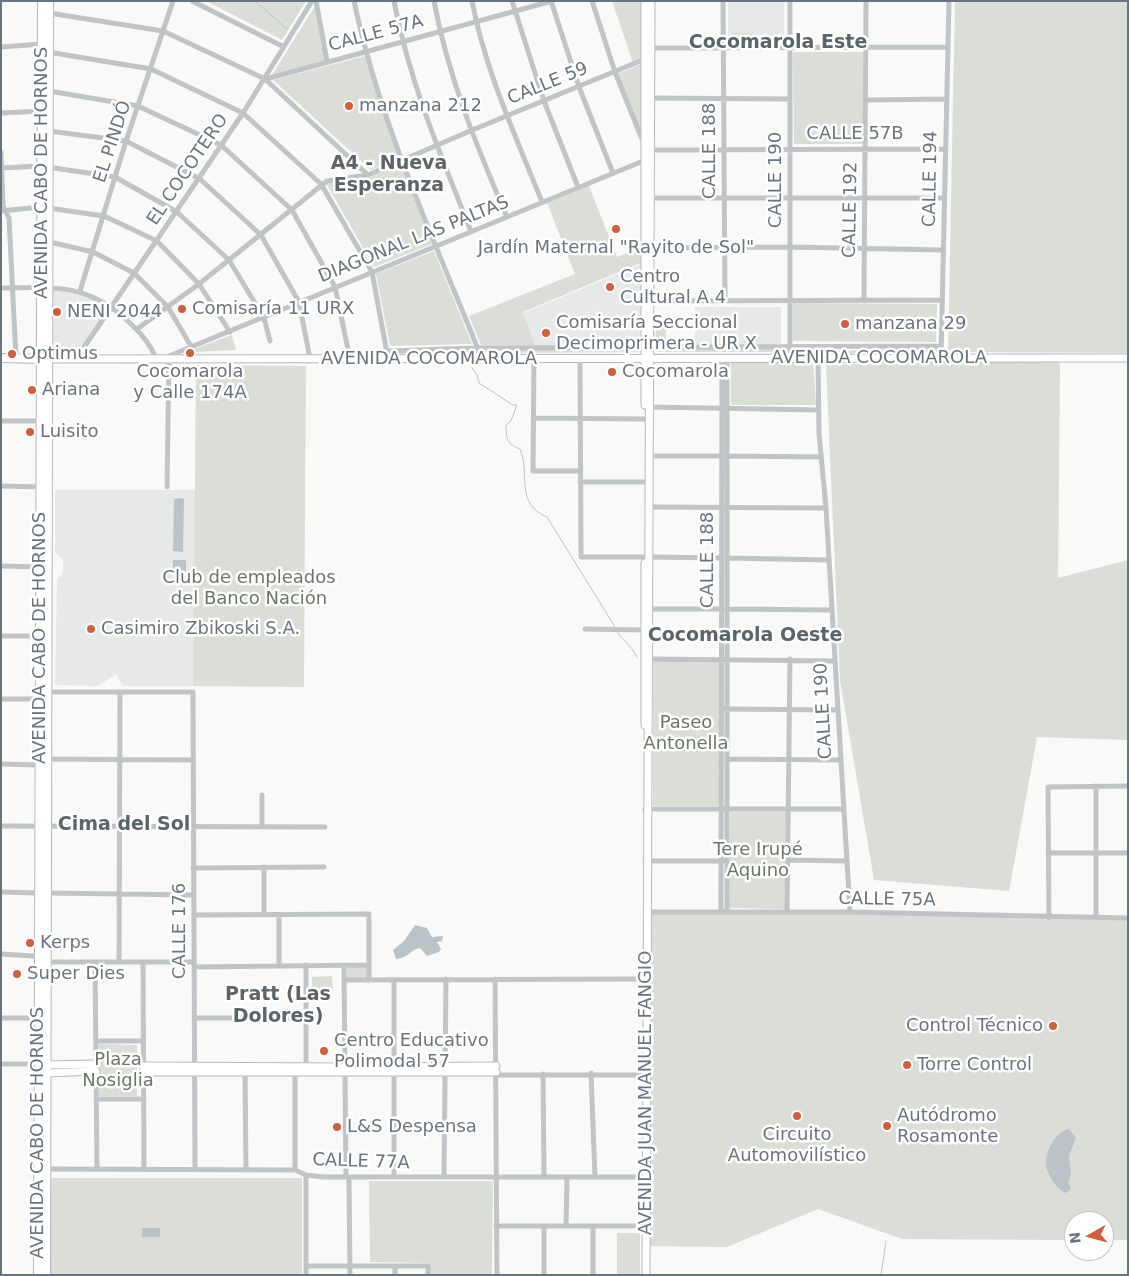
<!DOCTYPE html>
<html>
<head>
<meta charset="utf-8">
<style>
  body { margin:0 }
  #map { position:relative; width:1129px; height:1276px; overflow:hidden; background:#f9f9f8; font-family:"DejaVu Sans",sans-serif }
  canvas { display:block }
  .frame { position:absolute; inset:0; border:2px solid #677580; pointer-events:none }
  .north { position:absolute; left:1064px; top:1211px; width:50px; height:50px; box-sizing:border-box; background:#fff; border:1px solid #c2c8cc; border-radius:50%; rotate:263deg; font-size:14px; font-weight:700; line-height:20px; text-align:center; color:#677580 }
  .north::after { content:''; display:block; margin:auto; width:18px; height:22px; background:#d35e3e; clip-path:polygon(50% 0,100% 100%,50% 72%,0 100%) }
</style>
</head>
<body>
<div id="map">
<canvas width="1129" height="1276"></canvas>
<div class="frame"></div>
<div class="north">N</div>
</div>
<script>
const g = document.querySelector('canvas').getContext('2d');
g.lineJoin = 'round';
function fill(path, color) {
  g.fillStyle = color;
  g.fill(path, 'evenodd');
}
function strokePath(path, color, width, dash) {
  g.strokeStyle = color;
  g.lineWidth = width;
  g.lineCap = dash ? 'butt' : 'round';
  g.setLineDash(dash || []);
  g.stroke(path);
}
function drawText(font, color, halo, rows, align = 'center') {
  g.font = font + ' "DejaVu Sans",sans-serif';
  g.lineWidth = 5;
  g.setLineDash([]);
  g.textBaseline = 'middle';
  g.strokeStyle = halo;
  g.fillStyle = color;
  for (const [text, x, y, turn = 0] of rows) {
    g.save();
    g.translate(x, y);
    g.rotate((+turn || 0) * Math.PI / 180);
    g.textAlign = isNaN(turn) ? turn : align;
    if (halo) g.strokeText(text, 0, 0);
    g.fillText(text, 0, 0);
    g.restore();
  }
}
fill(new Path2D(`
  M 728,1 L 784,1 L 784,47 L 728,47 Z
  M 644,263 L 644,344 L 535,345 L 523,313 Z
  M 52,288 L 81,293 L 112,307 L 77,356 L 51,354 Z
  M 695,307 L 781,307 L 781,344 L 695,345 Z
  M 55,490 L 195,490 L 193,686 L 122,686 L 116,674 L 98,686 L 55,685 L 57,579 L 63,573 L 63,561 L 55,552 Z`), '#e7e8e8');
fill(new Path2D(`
  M 206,1 L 306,1 L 282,40 Z
  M 612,1 L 643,1 L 644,58 L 633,63 Z
  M 955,1 L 1128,1 L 1128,353 L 948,352 Z
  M 315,6 L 325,61 L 272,75 Z
  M 732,33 L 752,33 L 752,45 L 732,44 Z
  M 793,52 L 863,52 L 863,144 L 794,144 Z
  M 365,56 L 398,158 L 371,170 L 273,80 Z
  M 643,63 L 644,141 L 617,74 Z
  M 401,163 L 432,244 L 374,267 L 326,183 L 371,177 Z
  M 589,186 L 617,257 L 643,247 L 643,262 L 523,312 L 535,345 L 481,345 L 469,316 L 575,274 L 547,203 Z
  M 434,251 L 472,344 L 390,346 L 376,274 Z
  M 793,303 L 937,304 L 936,342 L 793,341 Z
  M 656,323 L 666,323 L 666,342 L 655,342 Z
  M 232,335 L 236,350 L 191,352 L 191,350 Z
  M 658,348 L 787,349 L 787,352 L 658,352 Z
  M 937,348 L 938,352 L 827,354 L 794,352 L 794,349 L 826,351 Z
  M 643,349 L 643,352 L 398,354 L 398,351 Z
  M 1036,358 L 1059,359 L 1060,368 L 1058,578 L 1128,560 L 1128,740 L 1037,737 L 1009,891 L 874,880 L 840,680 L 826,365 Z
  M 731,361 L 813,361 L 816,405 L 731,405 Z
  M 196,365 L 306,366 L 304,687 L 193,686 Z
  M 653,661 L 719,661 L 719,806 L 653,806 Z
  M 730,812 L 786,812 L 785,909 L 729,908 Z
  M 646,912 L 1128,917 L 1128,1240 L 1104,1240 L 1104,1221 L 1074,1221 L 1074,1240 L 902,1239 L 818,1209 L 727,1247 L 646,1246 Z
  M 347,967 L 367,967 L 367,978 L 347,978 Z
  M 332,976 L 333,988 L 312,988 L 312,977 Z
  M 99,1044 L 137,1045 L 137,1096 L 99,1096 Z
  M 51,1178 L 302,1178 L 302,1275 L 51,1275 Z
  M 369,1181 L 493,1181 L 492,1275 L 429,1275 L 429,1263 L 370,1262 Z
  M 617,1233 L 640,1233 L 640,1275 L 617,1275 Z`), '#daded7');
fill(new Path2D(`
  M 182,498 L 184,499 L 183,552 L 173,551 L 174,499 Z
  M 173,560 L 186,560 L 186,576 L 173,576 Z
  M 415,925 L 427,928 L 432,937 L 443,936 L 442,941 L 437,942 L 441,949 L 439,952 L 427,956 L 420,948 C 409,950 411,957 396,959 L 393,950 L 404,941 Z
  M 1069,1129 L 1076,1138 L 1069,1156 L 1071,1174 L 1068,1183 L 1071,1187 L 1070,1190 L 1065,1193 C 1057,1189 1048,1175 1046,1167 C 1044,1154 1055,1131 1069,1129 Z
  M 142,1228 L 160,1228 L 160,1237 L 142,1237 Z`), '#bac4c8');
strokePath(new Path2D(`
  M 255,1 L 287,29
  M 472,368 L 477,375 L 479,383 L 513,405 L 517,405 L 511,421 L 506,425 C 506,439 507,444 520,449 C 531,475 514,503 547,517 L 615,627
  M 617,631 C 623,642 630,643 637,657
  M 881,1275 L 886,1241`), '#bac4c8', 1);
const secondary = new Path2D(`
  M 645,1 L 645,405
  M 49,359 L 1128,358
  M 645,725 L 645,563
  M 47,1065 L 96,1064
  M 143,1066 L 345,1067 L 496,1066
  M 143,1072 L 496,1072
  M 47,1073 L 96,1071
  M 646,1275 L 651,1`);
const primary = new Path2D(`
  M 1,358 L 44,359
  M 38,1275 L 42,1
  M 46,1275 L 49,1`);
strokePath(secondary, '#b4b9be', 9);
strokePath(primary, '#b3b8bc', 10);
strokePath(new Path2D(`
  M 192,1 L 284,47
  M 316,1 L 327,61
  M 354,1 C 380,125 435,241 482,359
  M 394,1 C 409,81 441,156 471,231
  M 434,1 C 448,77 477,147 507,217
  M 472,1 C 485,70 516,137 542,202
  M 512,1 L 544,101 L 578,187
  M 551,1 L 579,87 L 613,173
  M 592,1 L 615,72 L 644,144
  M 723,1 L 725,301
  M 49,13 L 163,31 L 265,79 L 368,175
  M 1,47 L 42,44
  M 651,48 L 948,47
  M 48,52 L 151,69 L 243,113 L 321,184 L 372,272 L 387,353
  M 266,79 L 552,1
  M 49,91 L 138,106 L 221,145 L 292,210 L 335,287 L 350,359
  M 651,98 L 789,99
  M 867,100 L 946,99
  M 1,113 L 42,111
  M 47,128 L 49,131 L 126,141 L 200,179 L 261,235 L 299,302 L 310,359
  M 648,150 L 945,149
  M 1,152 L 3,206 L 9,218 L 16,358
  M 1,168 L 41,166
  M 54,168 L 115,177 L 177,212 L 229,260 L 264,318 L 270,341
  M 651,198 L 944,198
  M 1,211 L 41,207 L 104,216 L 157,241 L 199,284 L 230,332
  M 54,243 L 93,252 L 134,273 L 168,307 L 192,348
  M 651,248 L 790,247 L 943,250
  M 1,288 C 56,287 90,283 132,325 C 141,333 152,347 156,359
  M 80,291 L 126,141 L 173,1
  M 864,300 L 866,1
  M 651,301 L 942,300
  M 137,329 L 199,284 L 327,181 L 368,175 L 470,131 L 645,59
  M 387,351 L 477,348 L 941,346
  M 790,358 L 790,1
  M 818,358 L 819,433 L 826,508 L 850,912
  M 941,358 L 949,1
  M 76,359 L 243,113 L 312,1
  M 534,359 L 533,471 L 580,471
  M 580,359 L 581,557 L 645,557
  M 650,407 L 818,410
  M 534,418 L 645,419
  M 1,421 L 40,421
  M 650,456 L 722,456
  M 727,456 L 821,457
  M 580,482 L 645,482
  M 1,486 L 43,487
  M 167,487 L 169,356 L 648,159
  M 650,507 L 826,508
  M 650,557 L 722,558
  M 727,558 L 829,560
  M 1,566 L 40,567
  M 650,609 L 722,609
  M 727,609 L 832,610
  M 585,629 L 644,630
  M 1,636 L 40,636
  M 646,659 L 835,661
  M 44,692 L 193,692 L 195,1169
  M 1,699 L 40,699
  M 724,709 L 838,710
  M 47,759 L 193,760
  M 727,759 L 841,760
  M 1,764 L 39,765
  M 1096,786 L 1096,918
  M 645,809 L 844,809
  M 1,826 L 325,827
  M 262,827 L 262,795
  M 1048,853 L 1128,853
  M 788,860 L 847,861
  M 645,861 L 724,861
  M 264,867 L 264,915
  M 193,868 L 324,867
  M 1,892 L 39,893
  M 47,893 L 193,895
  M 646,912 L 850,912 L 1128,918
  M 721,912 L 722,358
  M 727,912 L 727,358
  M 787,912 L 790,659
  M 194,915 L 369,914 L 369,980
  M 279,915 L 279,966
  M 1049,918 L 1048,787 L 1128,786
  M 1,954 L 33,956 L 47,962 L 194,962
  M 95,962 L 97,1169
  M 119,962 L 120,692
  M 143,962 L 144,1169
  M 306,965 L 306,1067
  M 344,966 L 346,1177
  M 194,967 L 369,965
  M 495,979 L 497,1275
  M 345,980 L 646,979
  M 394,980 L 394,1177
  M 1,1018 L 39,1018
  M 194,1018 L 306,1018
  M 96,1041 L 143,1041
  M 1,1064 L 41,1064
  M 245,1070 L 246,1169
  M 295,1072 L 295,1170
  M 591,1073 L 595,1177
  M 543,1074 L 544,1177
  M 496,1075 L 646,1075
  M 96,1099 L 144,1099
  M 46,1169 L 295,1170 L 306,1175 L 323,1177 L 646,1177
  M 349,1177 L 350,1275
  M 444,1177 L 446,979
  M 496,1226 L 646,1226
  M 566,1226 L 567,1177
  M 593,1226 L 593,1275
  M 306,1266 L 428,1266 L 428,1275
  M 395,1266 L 395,1275
  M 306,1275 L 306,1175
  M 544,1275 L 544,1226`), '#bfc4c7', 5);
strokePath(secondary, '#fff', 7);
strokePath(primary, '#fff', 8);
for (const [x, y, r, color] of [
  [349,106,5,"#d35e3e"],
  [616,229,5,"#d35e3e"],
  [610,287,5,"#d35e3e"],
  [182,309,5,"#d35e3e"],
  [57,312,5,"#d35e3e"],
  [845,324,5,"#d35e3e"],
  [546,333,5,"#d35e3e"],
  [190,353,5,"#d35e3e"],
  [12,354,5,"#d35e3e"],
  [612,372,5,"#d35e3e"],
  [32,390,5,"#d35e3e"],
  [30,432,5,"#d35e3e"],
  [91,629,5,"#d35e3e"],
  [30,943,5,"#d35e3e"],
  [17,974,5,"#d35e3e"],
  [1053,1026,5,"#d35e3e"],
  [324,1051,5,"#d35e3e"],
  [907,1065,5,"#d35e3e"],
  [797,1116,5,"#d35e3e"],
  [887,1126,5,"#d35e3e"],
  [337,1127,5,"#d35e3e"]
]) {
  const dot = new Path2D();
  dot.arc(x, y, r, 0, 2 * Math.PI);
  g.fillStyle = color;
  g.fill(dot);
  strokePath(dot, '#fff', 2);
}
drawText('18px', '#677580', '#fff', [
  ["CALLE 57A",376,34,-15],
  ["CALLE 59",548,84,-22],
  ["CALLE 57B",855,134],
  ["EL PINDÓ",113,142,-72],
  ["CALLE 188",710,151,-90],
  ["EL COCOTERO",188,170,-56],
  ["AVENIDA CABO DE HORNOS",42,173,-90],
  ["CALLE 194",931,179,-89],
  ["CALLE 190",776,180,-90],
  ["CALLE 192",851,210,-89],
  ["DIAGONAL LAS PALTAS",414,240,-22],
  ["AVENIDA COCOMAROLA",879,358],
  ["AVENIDA COCOMAROLA",429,359],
  ["CALLE 188",708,560,-90],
  ["AVENIDA CABO DE HORNOS",40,638,-90],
  ["CALLE 190",824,711,-93],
  ["CALLE 75A",887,900,1],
  ["CALLE 176",180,931,-90],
  ["AVENIDA JUAN MANUEL FANGIO",646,1093,-90],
  ["AVENIDA CABO DE HORNOS",38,1133,-90],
  ["CALLE 77A",361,1162,2]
]);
drawText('18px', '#677580', '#fff', [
  ["manzana 212",359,106],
  ["Jardín Maternal \"Rayito de Sol\"",616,248,"center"],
  ["Centro",620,277],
  ["Cultural A 4",620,298],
  ["Comisaría 11 URX",192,309],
  ["NENI 2044",67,312],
  ["Comisaría Seccional",556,323],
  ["Decimoprimera - UR X",556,344],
  ["manzana 29",855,324],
  ["Optimus",22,354],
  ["Cocomarola",190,372,"center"],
  ["y Calle 174A",190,393,"center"],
  ["Cocomarola",622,372],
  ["Ariana",42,390],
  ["Luisito",40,432],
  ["Casimiro Zbikoski S.A.",101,629],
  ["Kerps",40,943],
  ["Super Dies",27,974],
  ["Control Técnico",1043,1026,"right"],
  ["Centro Educativo",334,1041],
  ["Polimodal 57",334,1062],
  ["Torre Control",917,1065],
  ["Autódromo",897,1116],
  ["Rosamonte",897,1137],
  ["L&S Despensa",347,1127],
  ["Circuito",797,1135,"center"],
  ["Automovilístico",797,1156,"center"]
], 'left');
drawText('18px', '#697866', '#fff', [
  ["Club de empleados",249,578],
  ["del Banco Nación",249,599],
  ["Paseo",686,723],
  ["Antonella",686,744],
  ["Tere Irupé",758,850],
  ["Aquino",758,871],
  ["Plaza",118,1060],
  ["Nosiglia",118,1081]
]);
drawText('bold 19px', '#59646b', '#fff', [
  ["Cocomarola Este",778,43],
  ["A4 - Nueva",389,164],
  ["Esperanza",389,186],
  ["Cocomarola Oeste",745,636],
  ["Cima del Sol",124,825],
  ["Pratt (Las",278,995],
  ["Dolores)",278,1017]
]);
</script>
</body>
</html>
